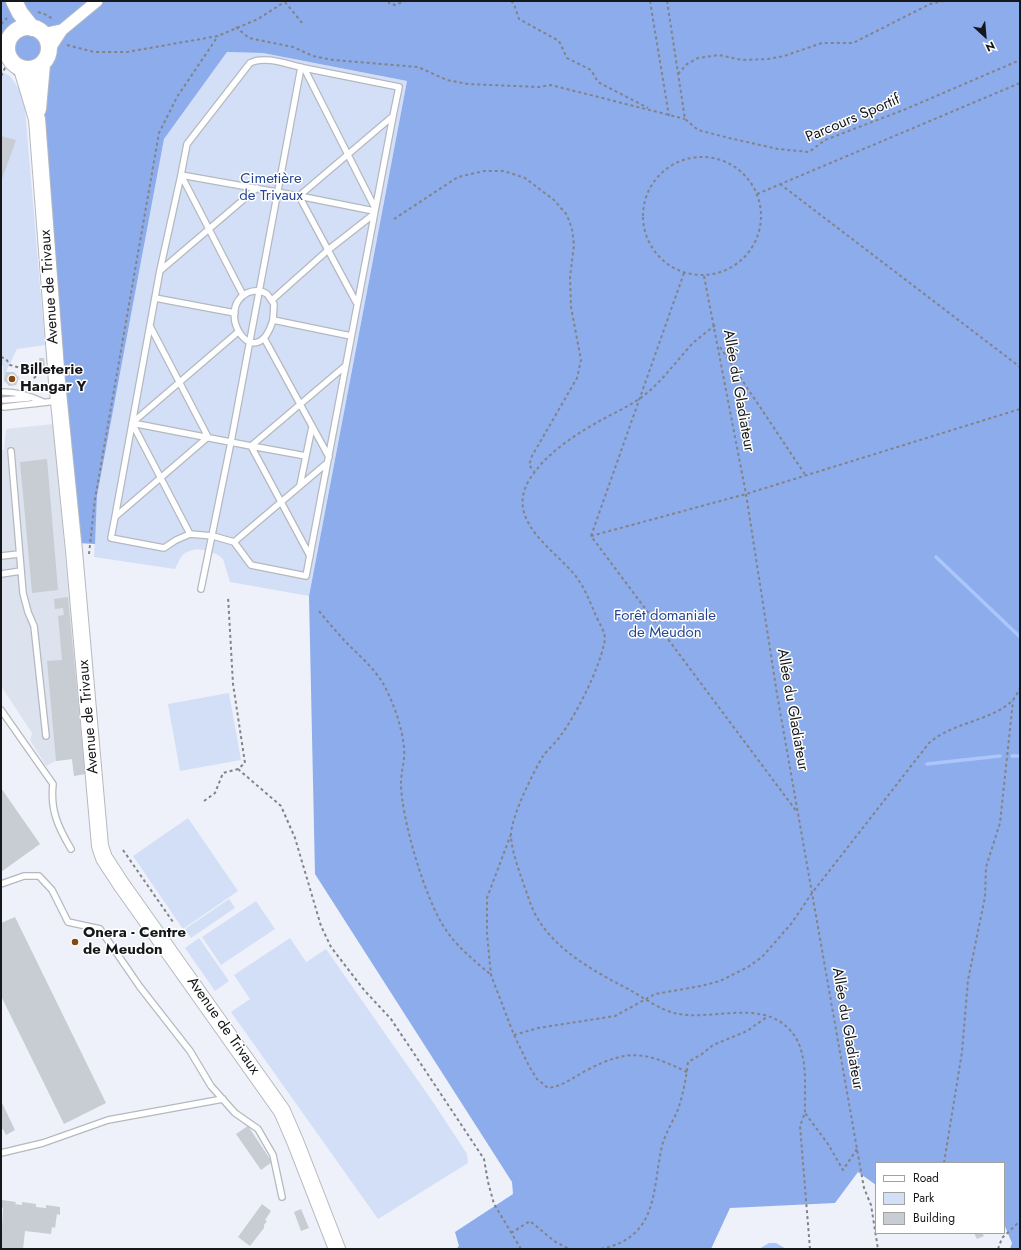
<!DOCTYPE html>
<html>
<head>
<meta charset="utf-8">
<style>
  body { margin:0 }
  #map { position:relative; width:1021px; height:1250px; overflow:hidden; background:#eef1f9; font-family:Jost,sans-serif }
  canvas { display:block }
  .frame { position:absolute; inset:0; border:2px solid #16171a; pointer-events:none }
  .legend { position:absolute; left:875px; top:1162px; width:130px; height:72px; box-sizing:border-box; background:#fff; border:1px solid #a2a2a3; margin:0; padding:5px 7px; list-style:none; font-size:12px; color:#16171a }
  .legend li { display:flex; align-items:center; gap:8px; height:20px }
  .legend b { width:20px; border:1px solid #a2a2a3 }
  .north { position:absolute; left:965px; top:16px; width:40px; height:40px; -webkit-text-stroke:3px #fff; paint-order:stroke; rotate:154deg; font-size:11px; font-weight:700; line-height:16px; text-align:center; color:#16171a }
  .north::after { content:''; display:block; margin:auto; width:14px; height:18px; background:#16171a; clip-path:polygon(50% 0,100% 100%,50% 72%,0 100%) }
</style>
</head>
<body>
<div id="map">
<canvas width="1021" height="1250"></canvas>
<div class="frame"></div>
<ul class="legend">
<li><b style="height:5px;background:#fff"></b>Road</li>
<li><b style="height:11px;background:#d3dff7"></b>Park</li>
<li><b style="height:11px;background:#c8ccd3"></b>Building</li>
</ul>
<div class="north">N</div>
</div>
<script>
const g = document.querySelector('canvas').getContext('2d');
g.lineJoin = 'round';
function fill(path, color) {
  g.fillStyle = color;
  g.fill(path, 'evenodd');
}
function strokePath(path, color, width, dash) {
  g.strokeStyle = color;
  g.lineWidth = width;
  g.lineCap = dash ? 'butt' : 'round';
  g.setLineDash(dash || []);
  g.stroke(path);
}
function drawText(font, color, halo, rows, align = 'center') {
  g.font = font + ' Jost,sans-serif';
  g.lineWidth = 3;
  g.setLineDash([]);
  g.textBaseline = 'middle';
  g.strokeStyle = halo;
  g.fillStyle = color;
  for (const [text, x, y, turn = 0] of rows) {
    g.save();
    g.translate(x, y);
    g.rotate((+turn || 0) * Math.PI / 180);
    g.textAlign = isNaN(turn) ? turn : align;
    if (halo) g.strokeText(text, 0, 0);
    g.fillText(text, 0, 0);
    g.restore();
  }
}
fill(new Path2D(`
  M 53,424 L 85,774 L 74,776 L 72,759 L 56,761 L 46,766 L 30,740 L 32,733 L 1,686 L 1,450 L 4,450 L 6,429 Z`), '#dce3ef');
fill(new Path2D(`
  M 227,52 L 263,53 L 407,81 L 309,596 L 230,582 L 223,559 C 214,550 191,544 181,557 C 179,560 177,565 175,569 L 94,557 L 97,496 L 164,139 Z
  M 1,71 L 10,76 L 24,96 L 45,345 L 17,349 L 6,372 L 4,386 L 3,366 L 1,365 Z
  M 229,693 L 241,760 L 180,771 L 168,704 Z
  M 188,818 L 238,891 L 183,929 L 133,856 Z
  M 229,899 L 235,908 L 191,938 L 185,929 Z
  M 256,901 L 275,929 L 221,965 L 202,937 Z
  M 199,938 L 229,981 L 215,991 L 185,948 Z
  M 290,938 L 306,962 L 302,965 L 326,949 L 435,1105 L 467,1154 L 468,1163 L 378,1219 L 231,1012 L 250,999 L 234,975 Z`), '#d3dff7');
fill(new Path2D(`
  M 1,1 L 1020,1 L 1020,1249 L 1010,1249 L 1012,1243 L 1004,1224 L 1004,1163 L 876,1163 L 876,1185 L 858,1172 L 835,1203 L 730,1208 L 711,1249 L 456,1249 L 459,1246 L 455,1232 L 513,1194 L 512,1182 L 315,874 L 309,596 L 407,81 L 263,53 L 227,52 L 164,139 L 97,496 L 95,544 L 77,543 L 54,242 L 23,85 L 1,61 Z`), '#8dacec');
fill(new Path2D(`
  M 769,1243 L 776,1243 L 786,1249 L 759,1249 Z`), '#acc5fa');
strokePath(new Path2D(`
  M 936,557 L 1019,636
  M 1012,756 L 1020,756
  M 927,764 L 1000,756`), '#acc5fa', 3.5);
fill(new Path2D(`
  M 1,136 L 16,140 L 1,182 Z
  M 39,358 L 44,358 L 45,366 L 40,367 Z
  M 6,372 L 14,372 L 19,378 L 16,385 L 9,386 L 4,380 Z
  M 47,459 L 58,590 L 32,593 L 20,462 Z
  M 68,597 L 85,774 L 74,776 L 72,759 L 56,761 L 47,661 L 62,660 L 58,616 L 64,615 L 63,608 L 55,609 L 54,599 Z
  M 1,788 L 40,844 L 1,872 Z
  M 15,917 L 106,1103 L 64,1124 L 1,996 L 1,923 Z
  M 1,1101 L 15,1130 L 6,1135 L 3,1129 L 1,1130 Z
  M 248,1126 L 272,1162 L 261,1170 L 236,1134 Z
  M 2,1200 L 16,1202 L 15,1204 L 22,1205 L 22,1202 L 36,1204 L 36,1207 L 46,1208 L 46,1205 L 60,1207 L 60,1215 L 57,1214 L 55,1228 L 52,1227 L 51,1234 L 25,1231 L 23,1249 L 1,1249 L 3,1208 L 1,1207 Z
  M 262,1204 L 271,1211 L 265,1220 L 267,1221 L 264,1225 L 264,1228 L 250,1246 L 238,1237 Z
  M 301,1209 L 309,1228 L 301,1231 L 294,1212 Z
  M 974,1233 L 982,1233 L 984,1236 L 977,1239 Z`), '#c8ccd3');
const lane = new Path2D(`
  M 304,68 L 399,87 L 393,116
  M 299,196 L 356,302
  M 299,196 L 374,211
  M 161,270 L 257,188
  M 243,295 L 181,175 L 187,144 L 250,63 C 265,55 289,65 304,68 L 375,208
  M 155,298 L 235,313
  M 272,300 L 328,250 L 374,214
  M 273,320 L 274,304 L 267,294 C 261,290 254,290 247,293 C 213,311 256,377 273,320 L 351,336
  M 150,326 L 208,437 L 115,517 L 160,270 L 181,175 L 299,196 L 393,116 L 306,576 L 251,565 L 234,542
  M 264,338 L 329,457
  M 4,392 C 18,392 30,396 43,402
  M 4,400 L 29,398
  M 4,407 L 57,401
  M 132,423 L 190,534 L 213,536 L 234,542 L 327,463
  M 132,423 L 251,446 L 344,367
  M 132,423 L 238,332
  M 11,451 L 23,593 L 28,612 L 34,626 L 46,736
  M 306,456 L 251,446 L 310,556
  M 300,485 L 312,427
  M 115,517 L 111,538 L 164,548 L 176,540 L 190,534
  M 1,556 L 19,554
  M 1,574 L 21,571
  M 201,589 L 231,442 L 301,67
  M 1,710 L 53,784 C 50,810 58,827 71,849
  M 1,884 L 24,876 L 39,876 L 52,890 L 68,922 L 100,929 L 140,987 L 190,1051 L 211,1086 L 235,1113 L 258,1129 L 273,1155 L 282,1197
  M 1,1153 L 43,1143 L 108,1120 L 223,1099`);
const street = new Path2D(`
  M 43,34 L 62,30
  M 1,43 L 8,42
  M 49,50 L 62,30 L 97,1
  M 1,53 L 8,54`);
const secondary = new Path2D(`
  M 14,1 L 20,13 L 32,28
  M7 48a21 21 0 1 1 42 0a21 21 0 1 1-42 0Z
  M 22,69 L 37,119 L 57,382 L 74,551 L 100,846 L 104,858 L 121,884 L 282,1111 L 295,1141 L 337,1249
  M 38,109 L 42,64`);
strokePath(lane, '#b5b9bf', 8);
strokePath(street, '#b5b9bf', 13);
strokePath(secondary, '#b5b9bf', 18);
strokePath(new Path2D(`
  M 389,1 L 389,3 L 395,5 L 405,1
  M 511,1 L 514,4 L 519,19 L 559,41 L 567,58 L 591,70 L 598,82 L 648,108
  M 650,1 L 669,116
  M 667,1 L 685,119 L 698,130 L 729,138 L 778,149 L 809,152 L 825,140 L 906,109 L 1020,60
  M 967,1 L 986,1
  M 285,2 L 303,24
  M 38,12 L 47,15 L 54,20
  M 1,24 L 7,18
  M 236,27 L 249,38 L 293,47 L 313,56 L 333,60 L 418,67 L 447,80 L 468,84 L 539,87 L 551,85 L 685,119
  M 67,45 L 94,52 L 127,52 L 218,36 L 258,19 L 286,1
  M 678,74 L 687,64 L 698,58 L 719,55 L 742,60 L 768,59 L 784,56 L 822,43 L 853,43 L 930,4 L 944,1
  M 1,76 L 5,68 L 9,66
  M643 216a59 59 0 1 1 118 0a59 59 0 1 1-118 0Z
  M 780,184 L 1020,367
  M 757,194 L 1020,83
  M 394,219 L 458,177 L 484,171 L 504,171 L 525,178 L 554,200 L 567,215 L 572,229 L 574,245 L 570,277 L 571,307 L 581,360 L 577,378 L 532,456 L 529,465 L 534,471
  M 684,273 L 591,536 L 797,812
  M 704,276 L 746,494 L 777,694 L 857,1149 L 864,1188 L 871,1205 L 878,1249
  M 715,325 C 708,331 700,337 693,343 C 676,361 663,381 643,396 C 632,405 618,411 605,418 C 576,434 545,453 528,482 C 507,521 552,548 574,574 C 585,587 590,603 597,618 C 601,627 607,634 604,644 C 599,669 576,715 561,735 C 556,743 548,749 543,756 C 533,773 512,815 511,834 C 511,848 517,864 521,877 C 526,889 529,902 535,914 C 555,951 594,971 630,990 C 644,998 659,1009 674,1013 C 709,1022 759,999 788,1028 C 810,1049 804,1085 805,1113
  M 720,347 L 806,476
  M 1,357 L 6,359 L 10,365 L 43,374
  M 24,385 L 27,384 L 40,373
  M 591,536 L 746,494 L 1020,409
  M 89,554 L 95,499 L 159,133 L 177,97 L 218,36
  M 319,611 C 327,621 335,630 343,639 C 357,654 375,668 385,687 C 395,706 406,738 404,759 C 403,767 401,775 401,783 C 401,818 426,902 446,930 C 458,948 475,961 491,975
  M 238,769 L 281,806 L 295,838 L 321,926 L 331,947 L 364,990 L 391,1019 L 484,1159 L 488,1182 L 494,1204 L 521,1249
  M 204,801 L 215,793 L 223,773 L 238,769 L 245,763 L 233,684 L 228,596
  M 511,834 L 487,898 L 487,934 L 491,975 L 514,1035 L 529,1066 L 537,1079 L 548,1088 C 563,1086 574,1077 587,1070 C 630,1048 645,1052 687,1072
  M 123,850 L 173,922
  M 514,1035 L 538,1028 L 615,1016 L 655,994 L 701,986 L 720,981 L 748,967 L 762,957 L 791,924 L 812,893 L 929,743 C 953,722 991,721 1012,701 C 1015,698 1018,692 1020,688
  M 944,1163 L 962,1052 L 968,980 L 985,897 L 986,867 L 1000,823 L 1013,701
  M 511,1233 L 530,1221 L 554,1241 L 569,1249
  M 601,1249 C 659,1237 652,1190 662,1146 C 665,1134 672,1123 677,1112 C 683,1096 686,1079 688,1062 L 702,1054 L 713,1045 L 747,1031 L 767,1017
  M 810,1249 L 800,1126 L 805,1113 L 828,1144 L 843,1170 L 857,1149
  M 998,1249 L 1002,1238 L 1020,1221`), '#818389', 2, [3, 3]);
strokePath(lane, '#fff', 5.5);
strokePath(street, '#fff', 11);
strokePath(secondary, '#fff', 16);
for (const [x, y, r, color] of [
  [12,379,4,"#874710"],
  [75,942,4,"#874710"]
]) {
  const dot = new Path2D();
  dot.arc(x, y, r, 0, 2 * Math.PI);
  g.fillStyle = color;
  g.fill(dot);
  strokePath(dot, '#fff', 1.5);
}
drawText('15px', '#16171a', '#fff', [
  ["Parcours Sportif",853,119,-23],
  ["Avenue de Trivaux",50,287,-94],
  ["Allée du Gladiateur",738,391,80],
  ["Allée du Gladiateur",792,710,80],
  ["Avenue de Trivaux",89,717,-95],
  ["Avenue de Trivaux",223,1026,55],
  ["Allée du Gladiateur",847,1029,80]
]);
drawText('15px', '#274591', '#fff', [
  ["Cimetière",271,179],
  ["de Trivaux",271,196],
  ["Forêt domaniale",665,616],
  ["de Meudon",665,633]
]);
drawText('bold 15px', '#16171a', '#fff', [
  ["Billeterie",20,370],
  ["Hangar Y",20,387],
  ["Onera - Centre",83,933],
  ["de Meudon",83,950]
], 'left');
</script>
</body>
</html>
